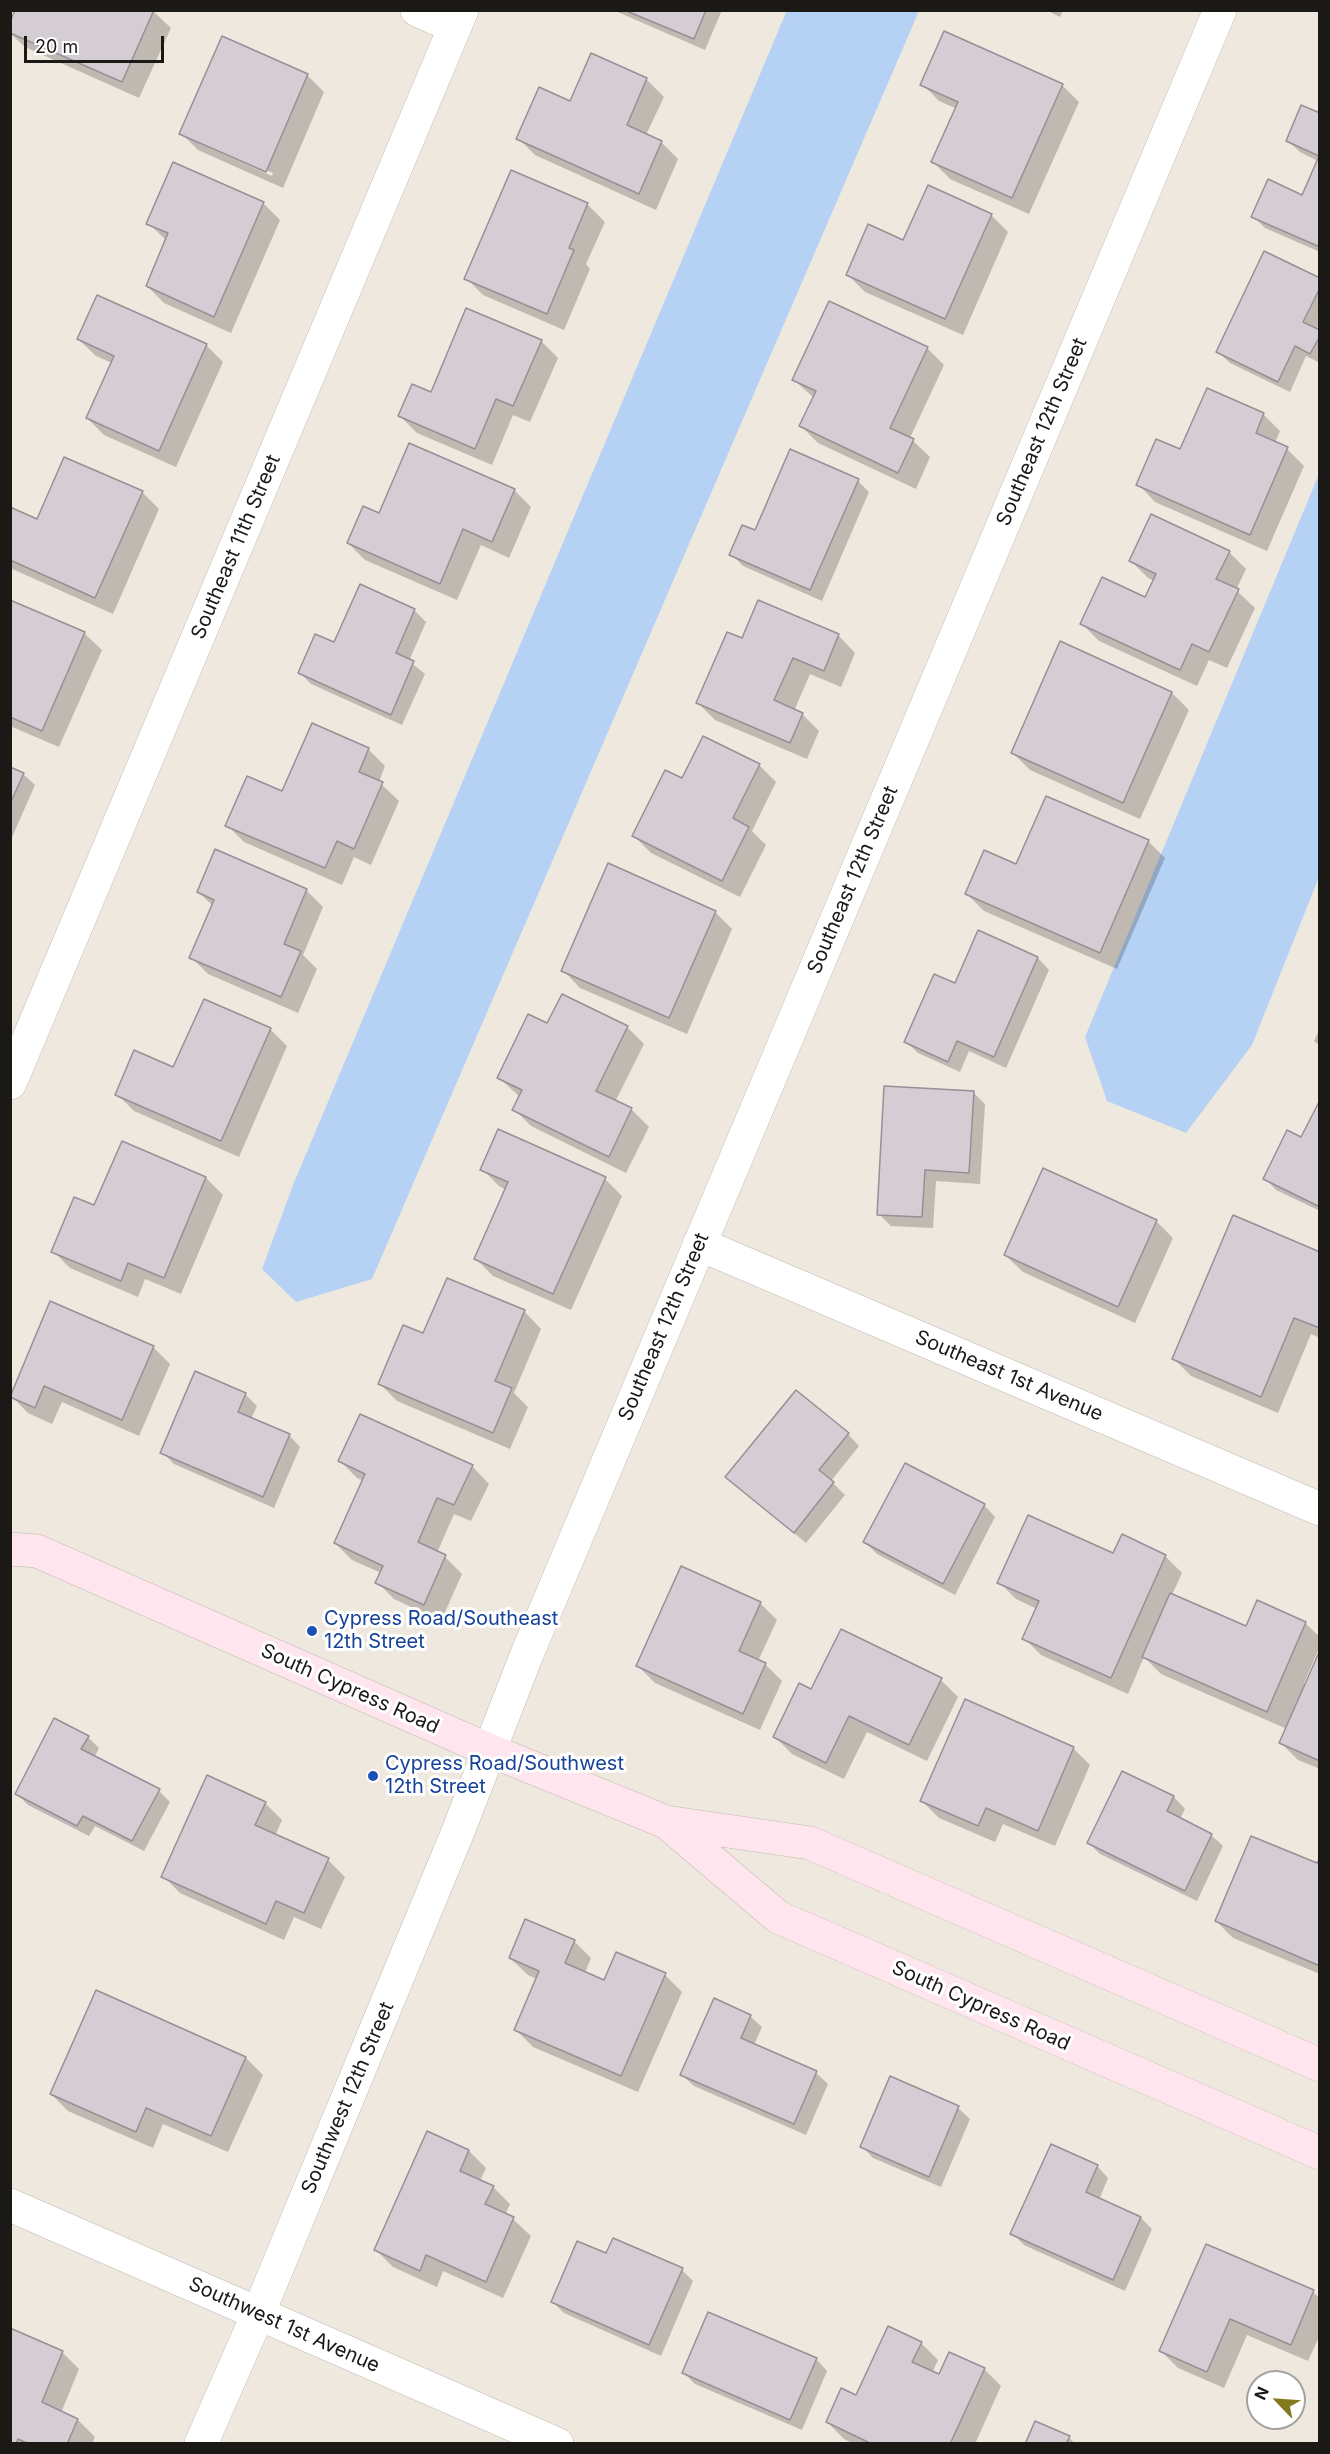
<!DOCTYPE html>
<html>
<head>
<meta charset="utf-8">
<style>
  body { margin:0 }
  #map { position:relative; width:1330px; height:2454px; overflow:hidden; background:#efe8df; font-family:Inter,sans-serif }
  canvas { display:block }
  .frame { position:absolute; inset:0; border:12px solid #1b1916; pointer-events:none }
  .north { position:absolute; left:1246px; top:2370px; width:60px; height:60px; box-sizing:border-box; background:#fff; border:2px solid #a4a3a2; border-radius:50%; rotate:295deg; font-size:16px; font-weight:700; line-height:24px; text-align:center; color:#1b1916 }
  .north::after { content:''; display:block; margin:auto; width:21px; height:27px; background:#837a1f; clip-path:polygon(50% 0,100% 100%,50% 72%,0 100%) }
  .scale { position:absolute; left:24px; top:36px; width:140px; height:27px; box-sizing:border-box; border:3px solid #1b1916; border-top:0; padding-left:8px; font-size:18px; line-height:21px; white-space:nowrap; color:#1b1916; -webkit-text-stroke:4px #fff; paint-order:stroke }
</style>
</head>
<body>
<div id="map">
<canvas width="1330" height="2454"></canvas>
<div class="frame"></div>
<div class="north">N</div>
<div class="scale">20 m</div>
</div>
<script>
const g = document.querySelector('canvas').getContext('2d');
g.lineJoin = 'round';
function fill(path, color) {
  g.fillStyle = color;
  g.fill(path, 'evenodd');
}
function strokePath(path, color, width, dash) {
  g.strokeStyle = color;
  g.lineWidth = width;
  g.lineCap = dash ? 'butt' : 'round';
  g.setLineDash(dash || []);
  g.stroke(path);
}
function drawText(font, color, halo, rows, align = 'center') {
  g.font = font + ' Inter,sans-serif';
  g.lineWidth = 6;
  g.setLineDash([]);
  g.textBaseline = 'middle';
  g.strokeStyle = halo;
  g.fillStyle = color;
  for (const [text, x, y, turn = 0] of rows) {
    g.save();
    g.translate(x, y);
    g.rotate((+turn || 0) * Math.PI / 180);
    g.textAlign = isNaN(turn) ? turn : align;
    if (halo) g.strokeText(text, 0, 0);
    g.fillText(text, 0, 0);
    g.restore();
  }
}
fill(new Path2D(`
  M 787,10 L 919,11 L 372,1279 L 296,1302 L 262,1269 L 293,1185 Z
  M 1319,474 L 1319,877 L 1252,1045 L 1186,1133 L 1107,1101 L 1085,1037 Z`), '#b5d2f4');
fill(new Path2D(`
  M 152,10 L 171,28 L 139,98 L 25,47 L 10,33 Z
  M 613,10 L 722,10 L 705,50 Z
  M 1046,10 L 1063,10 L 1060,17 Z
  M 592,55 L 647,80 L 664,97 L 646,135 L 661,142 L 678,159 L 656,210 L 535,155 L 518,138 L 571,103 Z
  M 307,75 L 324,92 L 283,188 L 198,150 L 181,133 ZM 200,141 L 273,173 L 272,176 L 200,144 Z
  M 922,84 L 1062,85 L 1079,102 L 1029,214 L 950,179 L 933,162 L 957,109 L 939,101 Z
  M 1320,115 L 1320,252 L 1265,228 L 1253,216 L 1303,197 L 1318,161 L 1300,152 L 1288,141 Z
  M 512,172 L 588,205 L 605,222 L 586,264 L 590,269 L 564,330 L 483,295 L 466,278 Z
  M 263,203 L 280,220 L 231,333 L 164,303 L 147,286 L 167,241 L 148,223 Z
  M 991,215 L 1008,232 L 963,335 L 865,292 L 848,275 L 904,242 Z
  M 1320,279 L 1320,323 L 1316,330 L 1320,331 L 1320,363 L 1306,356 L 1290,392 L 1230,363 L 1218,352 Z
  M 78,339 L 206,345 L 223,362 L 176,467 L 104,435 L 87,418 L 112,363 L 96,356 Z
  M 541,341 L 558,358 L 530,422 L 513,415 L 492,465 L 417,433 L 400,416 L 432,394 Z
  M 927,348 L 944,365 L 910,438 L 930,457 L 916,489 L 818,443 L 801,426 L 814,398 L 794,380 Z
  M 1263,414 L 1280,431 L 1275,443 L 1287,449 L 1304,466 L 1267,551 L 1155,502 L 1138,484 L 1181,451 Z
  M 858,481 L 869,492 L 822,601 L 743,566 L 731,554 L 755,532 Z
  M 514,490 L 531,507 L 509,558 L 481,545 L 457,600 L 365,560 L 348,543 L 379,515 Z
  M 142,492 L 159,509 L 113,614 L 10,568 L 10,509 L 38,521 Z
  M 1229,552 L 1246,569 L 1236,590 L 1255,608 L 1227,668 L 1209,660 L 1197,686 L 1099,641 L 1082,624 L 1146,599 L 1154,581 L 1148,578 L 1131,561 Z
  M 10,601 L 84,633 L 102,650 L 59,747 L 10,726 Z
  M 414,610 L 426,622 L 409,661 L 425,674 L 402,725 L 311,684 L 300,673 L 334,644 Z
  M 838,635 L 855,653 L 841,687 L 810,674 L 794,711 L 802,714 L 819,731 L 807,759 L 715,720 L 698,703 L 742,640 Z
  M 1172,693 L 1189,710 L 1140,819 L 1030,770 L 1013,753 Z
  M 368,749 L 385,766 L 379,782 L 399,801 L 371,865 L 354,857 L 342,885 L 244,842 L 227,825 L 283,793 Z
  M 759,765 L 776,782 L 752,831 L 766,845 L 740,897 L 651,853 L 634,836 L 683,780 Z
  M 10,769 L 23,774 L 35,785 L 10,842 Z
  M 1148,841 L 1165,858 L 1117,969 L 984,911 L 967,894 L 1017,866 Z
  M 306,890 L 323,907 L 303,955 L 317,969 L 298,1013 L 208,974 L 191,957 L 213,906 L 198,892 Z
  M 715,912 L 732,929 L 687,1034 L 580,988 L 563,970 Z
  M 979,932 L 1038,958 L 1049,970 L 1006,1068 L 969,1051 L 960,1072 L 918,1053 L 906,1042 L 956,985 Z
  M 548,1025 L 627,1027 L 644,1044 L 615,1102 L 632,1110 L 649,1127 L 626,1173 L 531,1126 L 514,1109 L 520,1097 L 499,1078 Z
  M 1320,1028 L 1320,1046 L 1314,1041 Z
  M 270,1029 L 287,1046 L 239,1157 L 134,1111 L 117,1094 Z
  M 973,1092 L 985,1104 L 980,1184 L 936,1181 L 933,1228 L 891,1226 L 879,1214 Z
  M 1320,1103 L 1320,1211 L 1276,1190 L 1265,1178 L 1301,1139 Z
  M 499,1131 L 605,1179 L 622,1196 L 571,1310 L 493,1276 L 476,1259 L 506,1190 L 499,1186 L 482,1169 Z
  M 122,1143 L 206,1178 L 223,1195 L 181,1294 L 145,1279 L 138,1297 L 70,1268 L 53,1251 L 95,1207 Z
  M 1156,1221 L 1173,1238 L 1135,1323 L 1023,1272 L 1005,1255 Z
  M 1320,1254 L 1320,1338 L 1311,1334 L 1278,1413 L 1191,1376 L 1174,1359 Z
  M 524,1311 L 541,1329 L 514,1393 L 528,1407 L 510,1449 L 397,1401 L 380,1384 L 424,1335 Z
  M 153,1347 L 170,1364 L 139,1436 L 62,1402 L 52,1424 L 28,1413 L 11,1396 Z
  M 245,1394 L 257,1406 L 251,1419 L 289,1435 L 300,1447 L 274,1508 L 174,1464 L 162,1452 Z
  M 848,1434 L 859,1446 L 831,1481 L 845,1495 L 806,1543 L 727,1477 Z
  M 340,1461 L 472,1466 L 489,1484 L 471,1521 L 454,1514 L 437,1553 L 445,1557 L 462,1574 L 441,1621 L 394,1599 L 377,1582 L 381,1573 L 352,1560 L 335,1543 L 364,1481 L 357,1478 Z
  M 984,1505 L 995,1517 L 955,1595 L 877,1554 L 865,1542 Z
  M 1114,1555 L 1165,1556 L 1182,1573 L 1172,1595 L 1247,1628 L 1305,1623 L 1320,1637 L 1320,1646 L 1304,1683 L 1306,1684 L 1320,1654 L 1320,1769 L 1298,1760 L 1281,1743 L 1287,1729 L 1161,1674 L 1144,1657 L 1128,1694 L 1041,1655 L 1024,1638 L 1037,1609 L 1016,1599 L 999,1582 Z
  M 760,1603 L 777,1620 L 758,1661 L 765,1664 L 782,1681 L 760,1730 L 655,1683 L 638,1666 Z
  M 941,1680 L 958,1697 L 927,1761 L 867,1732 L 844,1779 L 792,1754 L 775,1737 L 811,1691 Z
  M 88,1737 L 99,1748 L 94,1758 L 159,1791 L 170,1802 L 144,1851 L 95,1826 L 89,1836 L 28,1805 L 17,1794 Z
  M 1073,1748 L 1090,1765 L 1055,1846 L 1003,1824 L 995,1842 L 939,1818 L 922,1801 Z
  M 1122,1773 L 1174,1797 L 1185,1809 L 1180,1819 L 1211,1835 L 1223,1846 L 1197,1901 L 1100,1854 L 1088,1842 Z
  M 265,1803 L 282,1820 L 275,1836 L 328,1860 L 345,1877 L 321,1929 L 294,1917 L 284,1940 L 180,1893 L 163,1876 Z
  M 1320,1862 L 1320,1974 L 1233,1938 L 1216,1921 L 1318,1865 Z
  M 574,1941 L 591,1958 L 585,1973 L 605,1982 L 665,1975 L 682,1992 L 638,2092 L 533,2047 L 516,2030 L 537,1979 L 528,1975 L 510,1958 Z
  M 750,2016 L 762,2027 L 754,2045 L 816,2073 L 828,2084 L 806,2135 L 694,2086 L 682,2075 Z
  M 246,2058 L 263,2075 L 228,2152 L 163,2124 L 153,2148 L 68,2111 L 51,2094 Z
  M 891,2078 L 958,2108 L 970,2119 L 941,2187 L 873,2158 L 862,2146 Z
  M 428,2133 L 469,2151 L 486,2168 L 480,2181 L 493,2187 L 510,2204 L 505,2215 L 513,2219 L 531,2236 L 503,2298 L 443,2271 L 437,2287 L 393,2267 L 376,2250 Z
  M 1097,2166 L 1108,2178 L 1099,2200 L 1141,2218 L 1152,2229 L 1125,2291 L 1024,2245 L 1012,2233 Z
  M 1207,2246 L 1313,2292 L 1320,2298 L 1320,2335 L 1308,2361 L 1247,2335 L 1224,2388 L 1178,2368 L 1161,2351 Z
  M 607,2255 L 682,2270 L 693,2281 L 661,2356 L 564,2313 L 552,2301 Z
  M 921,2343 L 938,2360 L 932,2373 L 940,2376 L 984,2369 L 1001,2386 L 975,2444 L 854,2444 L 844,2439 L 827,2422 Z
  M 62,2352 L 79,2369 L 61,2413 L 78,2420 L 95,2437 L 92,2444 L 10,2444 Z
  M 816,2359 L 827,2371 L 802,2430 L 695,2384 L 684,2373 Z
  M 1069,2437 L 1075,2444 L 1027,2444 Z`), '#0003');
const building = new Path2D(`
  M 15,10 L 154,10 L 122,82 L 10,33 L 10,22 Z
  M 624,10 L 706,10 L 694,39 Z
  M 944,31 L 1063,84 L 1012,198 L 931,162 L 958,102 L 920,85 Z
  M 222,36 L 308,74 L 266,172 L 179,134 Z
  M 591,53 L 647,78 L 627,125 L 662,141 L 639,194 L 516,139 L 539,87 L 570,101 Z
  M 1301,105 L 1320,113 L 1320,247 L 1251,217 L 1268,179 L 1302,195 L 1319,156 L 1286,141 Z
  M 173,162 L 264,202 L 214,317 L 146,286 L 168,233 L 146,224 Z
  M 511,170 L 588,203 L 569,248 L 574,250 L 547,314 L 464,279 Z
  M 928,185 L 992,214 L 945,319 L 846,275 L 868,224 L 903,240 Z
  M 1264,251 L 1320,278 L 1320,288 L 1303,322 L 1320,330 L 1320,336 L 1310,354 L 1295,346 L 1278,382 L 1216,352 Z
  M 97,295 L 207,344 L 159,451 L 86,418 L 114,356 L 77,339 Z
  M 829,301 L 928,347 L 890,428 L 914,439 L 898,473 L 799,426 L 816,391 L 792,380 Z
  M 466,308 L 542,340 L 513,406 L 496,399 L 475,449 L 398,416 L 412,384 L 431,392 Z
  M 1207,388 L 1264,413 L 1256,433 L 1288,447 L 1250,535 L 1136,485 L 1156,439 L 1180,449 Z
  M 409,443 L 515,489 L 492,542 L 463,529 L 440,584 L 347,543 L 363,506 L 379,513 Z
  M 790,449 L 859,479 L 810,590 L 729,555 L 742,525 L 755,530 Z
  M 64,457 L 143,491 L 95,598 L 10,560 L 10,507 L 37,519 Z
  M 1151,514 L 1230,551 L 1216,579 L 1239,589 L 1209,652 L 1192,644 L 1180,670 L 1080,624 L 1102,577 L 1145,597 L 1156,574 L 1129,561 Z
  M 360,584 L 415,609 L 396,653 L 414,661 L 391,715 L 298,673 L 315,634 L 334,642 Z
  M 10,600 L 85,632 L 42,731 L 10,717 Z
  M 758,600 L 839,634 L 824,671 L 793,658 L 774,700 L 803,713 L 790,743 L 696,703 L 727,632 L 742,638 Z
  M 1060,641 L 1172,692 L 1123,803 L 1011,753 Z
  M 312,723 L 369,748 L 359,772 L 383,782 L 354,849 L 337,841 L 325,868 L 225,826 L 247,776 L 282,791 Z
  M 703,736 L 760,764 L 733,818 L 749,827 L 722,881 L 632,836 L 665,770 L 682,778 Z
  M 10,767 L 24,773 L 10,804 Z
  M 1046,796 L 1149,840 L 1100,953 L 965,894 L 984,850 L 1016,864 Z
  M 215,849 L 307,889 L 284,944 L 301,951 L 281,997 L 189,958 L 214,900 L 197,892 Z
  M 608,863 L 716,911 L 669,1018 L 561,971 Z
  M 978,930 L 1038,957 L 994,1057 L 957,1041 L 948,1062 L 904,1042 L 934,974 L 955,983 Z
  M 562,994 L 628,1026 L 596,1091 L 632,1108 L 609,1157 L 512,1110 L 522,1090 L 497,1078 L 528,1014 L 547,1023 Z
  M 204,999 L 271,1028 L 221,1141 L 115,1095 L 134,1050 L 173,1067 Z
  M 884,1086 L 974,1091 L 969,1173 L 925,1170 L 922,1217 L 877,1215 Z
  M 1320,1100 L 1320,1207 L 1263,1179 L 1287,1130 L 1301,1137 Z
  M 498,1129 L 606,1177 L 553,1294 L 474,1259 L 508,1182 L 480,1170 Z
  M 122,1141 L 206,1177 L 164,1278 L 128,1263 L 121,1281 L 51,1252 L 74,1197 L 94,1205 Z
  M 1043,1168 L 1157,1220 L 1118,1307 L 1004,1255 Z
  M 1233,1215 L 1320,1252 L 1320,1328 L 1294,1318 L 1261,1397 L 1172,1359 Z
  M 447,1278 L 525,1310 L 495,1381 L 512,1388 L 493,1433 L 378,1384 L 403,1325 L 423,1333 Z
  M 50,1301 L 154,1346 L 122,1420 L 44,1386 L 35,1408 L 10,1397 Z
  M 195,1371 L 246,1393 L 238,1412 L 290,1434 L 263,1497 L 160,1453 Z
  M 796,1390 L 849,1433 L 819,1470 L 834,1482 L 794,1533 L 725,1477 Z
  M 360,1414 L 473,1465 L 454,1505 L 437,1498 L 418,1542 L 446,1555 L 424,1605 L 375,1583 L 383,1566 L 334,1543 L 365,1474 L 338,1461 Z
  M 905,1463 L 985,1504 L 943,1584 L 863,1542 Z
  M 1028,1515 L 1113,1553 L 1122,1534 L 1166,1555 L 1111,1678 L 1022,1639 L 1039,1601 L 997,1583 Z
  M 681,1566 L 761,1602 L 739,1651 L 766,1663 L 743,1714 L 636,1666 Z
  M 1170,1593 L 1246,1626 L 1257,1600 L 1306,1622 L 1267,1712 L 1142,1657 Z
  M 841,1629 L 942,1678 L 909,1745 L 849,1716 L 826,1763 L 773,1737 L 799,1683 L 811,1689 Z
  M 1320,1650 L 1320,1761 L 1279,1743 Z
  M 965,1699 L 1074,1747 L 1038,1831 L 986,1808 L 978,1826 L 920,1801 Z
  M 54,1718 L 89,1736 L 81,1749 L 160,1789 L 132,1841 L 83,1816 L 77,1826 L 15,1794 Z
  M 1122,1771 L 1174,1796 L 1167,1811 L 1212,1834 L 1185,1891 L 1087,1843 Z
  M 207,1775 L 266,1802 L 255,1825 L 329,1858 L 304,1913 L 276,1901 L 266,1924 L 161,1877 Z
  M 1251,1836 L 1317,1863 L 1320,1858 L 1320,1966 L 1215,1921 Z
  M 525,1919 L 575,1940 L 565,1963 L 604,1980 L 616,1952 L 666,1973 L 621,2076 L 514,2030 L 539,1971 L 509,1958 Z
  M 96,1990 L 246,2057 L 211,2136 L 146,2108 L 136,2132 L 50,2094 Z
  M 714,1998 L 751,2015 L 741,2038 L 817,2071 L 794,2124 L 680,2075 Z
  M 890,2076 L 959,2106 L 929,2177 L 860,2147 Z
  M 427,2131 L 469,2150 L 460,2171 L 494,2186 L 485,2204 L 514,2217 L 486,2282 L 426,2255 L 420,2271 L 374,2250 Z
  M 1051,2144 L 1098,2165 L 1086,2192 L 1141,2217 L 1113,2280 L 1010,2234 Z
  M 613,2238 L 683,2268 L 649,2345 L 551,2302 L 577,2241 L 606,2253 Z
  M 1206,2244 L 1314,2290 L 1291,2345 L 1230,2319 L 1207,2372 L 1159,2351 Z
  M 708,2312 L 817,2358 L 790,2420 L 682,2373 Z
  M 888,2326 L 922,2342 L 912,2362 L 939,2374 L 949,2352 L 985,2368 L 950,2444 L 872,2444 L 826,2422 L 841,2388 L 856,2395 Z
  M 10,2328 L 63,2351 L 42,2402 L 78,2419 L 67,2444 L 29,2444 L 18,2439 L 16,2444 L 10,2444 Z
  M 1035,2421 L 1070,2436 L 1066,2444 L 1025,2444 Z`);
fill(building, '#d5cdd4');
strokePath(building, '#978f96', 1.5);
const street = new Path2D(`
  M 417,10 L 455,27
  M 10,1083 L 462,10
  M 699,1244 L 1320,1509
  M 10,2205 L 557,2444
  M 201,2444 L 258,2314 L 457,1834 L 527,1654 L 1220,10`);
const secondary = new Path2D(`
  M 10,1549 L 37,1551 L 489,1750 L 666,1822 L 810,1843 L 1320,2065
  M 666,1822 L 778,1917 L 1320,2153`);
strokePath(street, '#c0bab1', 34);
strokePath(secondary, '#c0bab1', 34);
strokePath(street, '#fff', 33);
strokePath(secondary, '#ffe5ed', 33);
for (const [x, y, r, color] of [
  [312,1631,6,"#1a4fb4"],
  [373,1776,6,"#1a4fb4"]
]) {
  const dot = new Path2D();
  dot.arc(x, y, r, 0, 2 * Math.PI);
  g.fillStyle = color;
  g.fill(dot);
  strokePath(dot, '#fff', 2);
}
drawText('20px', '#1b1916', '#fff', [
  ["Southeast 12th Street",1042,432,-67],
  ["Southeast 11th Street",236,547,-67],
  ["Southeast 12th Street",853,880,-67],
  ["Southeast 12th Street",664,1327,-67],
  ["Southeast 1st Avenue",1009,1376,23],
  ["South Cypress Road",350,1689,24],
  ["South Cypress Road",981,2006,24],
  ["Southwest 12th Street",348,2098,-67],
  ["Southwest 1st Avenue",284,2325,24]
]);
drawText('20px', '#164399', '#fff', [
  ["Cypress Road/Southeast",324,1619],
  ["12th Street",324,1642],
  ["Cypress Road/Southwest",385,1764],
  ["12th Street",385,1787]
], 'left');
</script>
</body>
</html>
